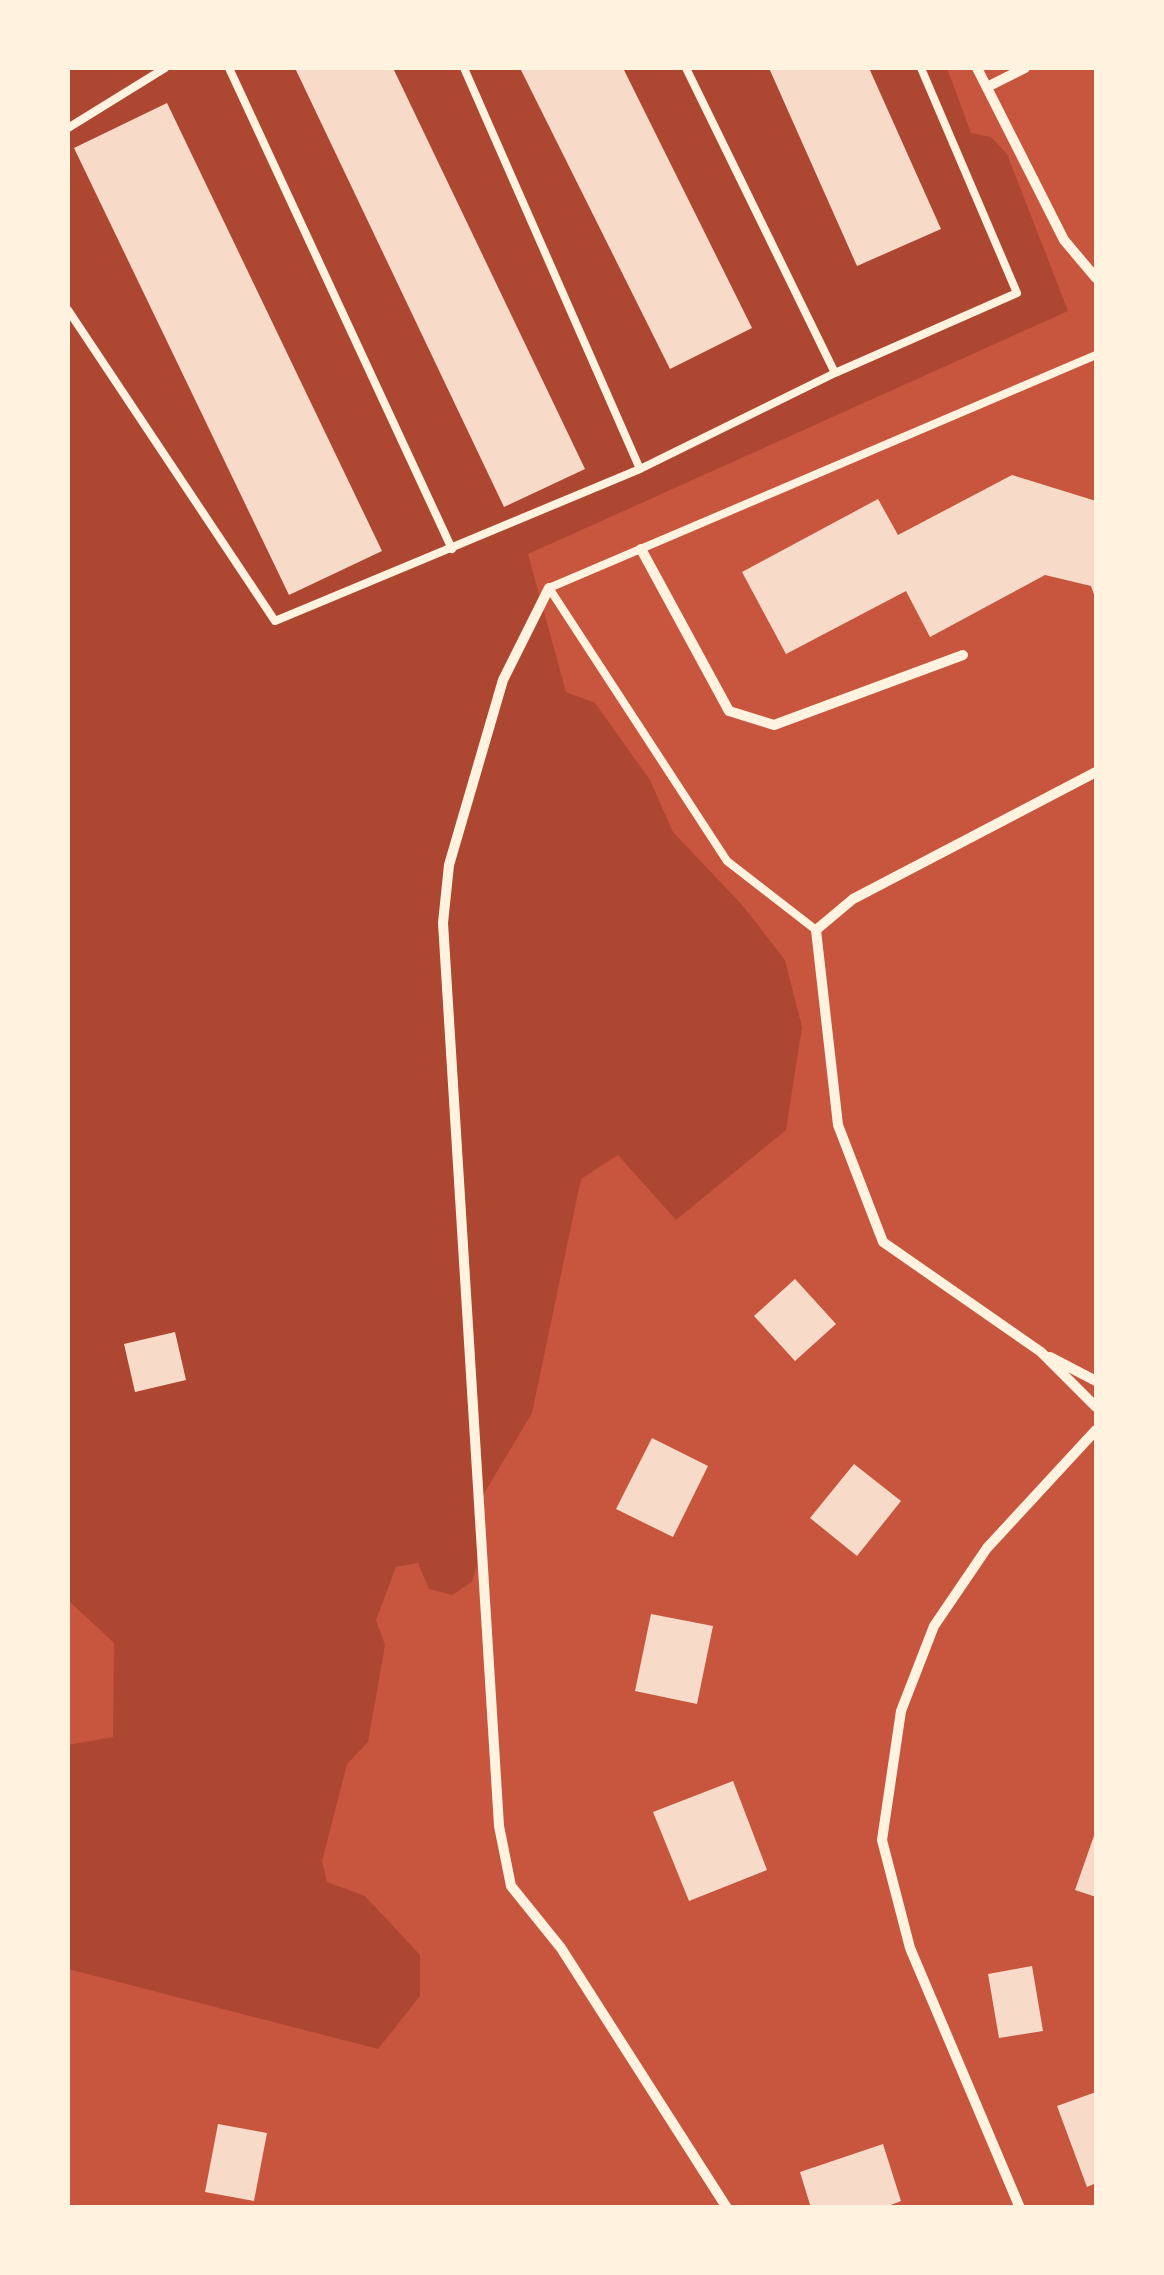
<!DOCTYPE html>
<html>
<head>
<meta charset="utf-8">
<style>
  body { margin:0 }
  #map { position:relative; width:1164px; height:2275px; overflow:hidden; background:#c8553d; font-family:Roboto,sans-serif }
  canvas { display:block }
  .frame { position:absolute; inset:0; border:70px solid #fff3e0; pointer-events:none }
</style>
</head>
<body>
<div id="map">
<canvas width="1164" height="2275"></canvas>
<div class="frame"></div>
</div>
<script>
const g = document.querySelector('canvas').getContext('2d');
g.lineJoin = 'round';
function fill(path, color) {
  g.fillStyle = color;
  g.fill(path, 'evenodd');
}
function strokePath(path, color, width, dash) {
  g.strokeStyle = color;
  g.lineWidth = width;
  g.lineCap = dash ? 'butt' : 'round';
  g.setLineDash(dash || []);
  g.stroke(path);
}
fill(new Path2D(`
  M 68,68 L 947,68 L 971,133 L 991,137 L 1007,154 L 1068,311 L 528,554 L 566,692 L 595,703 L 650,780 L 673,832 L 743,906 L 785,960 L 802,1027 L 786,1130 L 676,1220 L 618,1155 L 581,1179 L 532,1413 L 479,1502 L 481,1551 L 472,1582 L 452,1595 L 429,1589 L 418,1563 L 396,1567 L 376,1620 L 385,1645 L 368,1742 L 347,1764 L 322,1861 L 327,1882 L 365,1896 L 420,1955 L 420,1996 L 378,2049 L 68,1969 L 68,1745 L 113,1737 L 114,1643 L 68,1600 Z`), '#ae4732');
fill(new Path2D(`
  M 295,68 L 393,68 L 585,469 L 504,507 Z
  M 520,68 L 623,68 L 752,328 L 670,369 Z
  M 769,68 L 869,68 L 941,229 L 857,266 Z
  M 167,103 L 382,551 L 289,595 L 74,148 Z
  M 1012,475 L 1096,501 L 1096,600 L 1091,586 L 1045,575 L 930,637 L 906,591 L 786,654 L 742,572 L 878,499 L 898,535 Z
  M 795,1279 L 836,1324 L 795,1361 L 754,1316 Z
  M 175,1332 L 186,1380 L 135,1392 L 124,1344 Z
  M 652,1438 L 708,1466 L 673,1537 L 616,1509 Z
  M 854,1464 L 901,1501 L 857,1556 L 810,1518 Z
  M 651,1614 L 713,1626 L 697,1704 L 635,1691 Z
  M 733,1781 L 767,1870 L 689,1901 L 653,1812 Z
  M 1096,1830 L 1096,1897 L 1075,1890 Z
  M 1032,1966 L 1043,2031 L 999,2038 L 988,1974 Z
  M 1096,2092 L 1096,2183 L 1087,2187 L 1057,2106 Z
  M 218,2124 L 267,2133 L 254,2201 L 205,2192 Z
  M 883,2144 L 901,2201 L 883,2208 L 811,2208 L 800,2172 Z`), '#f7dbc8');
strokePath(new Path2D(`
  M 229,68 L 452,549
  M 464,68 L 640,469
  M 68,128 L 165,68
  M 68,310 L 275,621 L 640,469 L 835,373 L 686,68
  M 835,373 L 1017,293 L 921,68
  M 816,930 L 727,861 L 549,588 L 1096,355`), '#fff3e0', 8);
strokePath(new Path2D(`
  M 977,68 L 1064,240 L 1096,278
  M 987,87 L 1025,68
  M 641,549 L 729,711 L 774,725 L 963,655
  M 549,588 L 503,680 L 449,865 L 443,923 L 499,1826 L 511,1886 L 561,1948 L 727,2208
  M 1096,772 L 853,899 L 816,930 L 838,1125 L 883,1242 L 1041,1352 L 1096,1407
  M 1050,1357 L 1096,1381
  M 1020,2208 L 910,1948 L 882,1840 L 901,1711 L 934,1626 L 987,1548 L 1096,1430`), '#fff3e0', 10);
</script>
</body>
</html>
